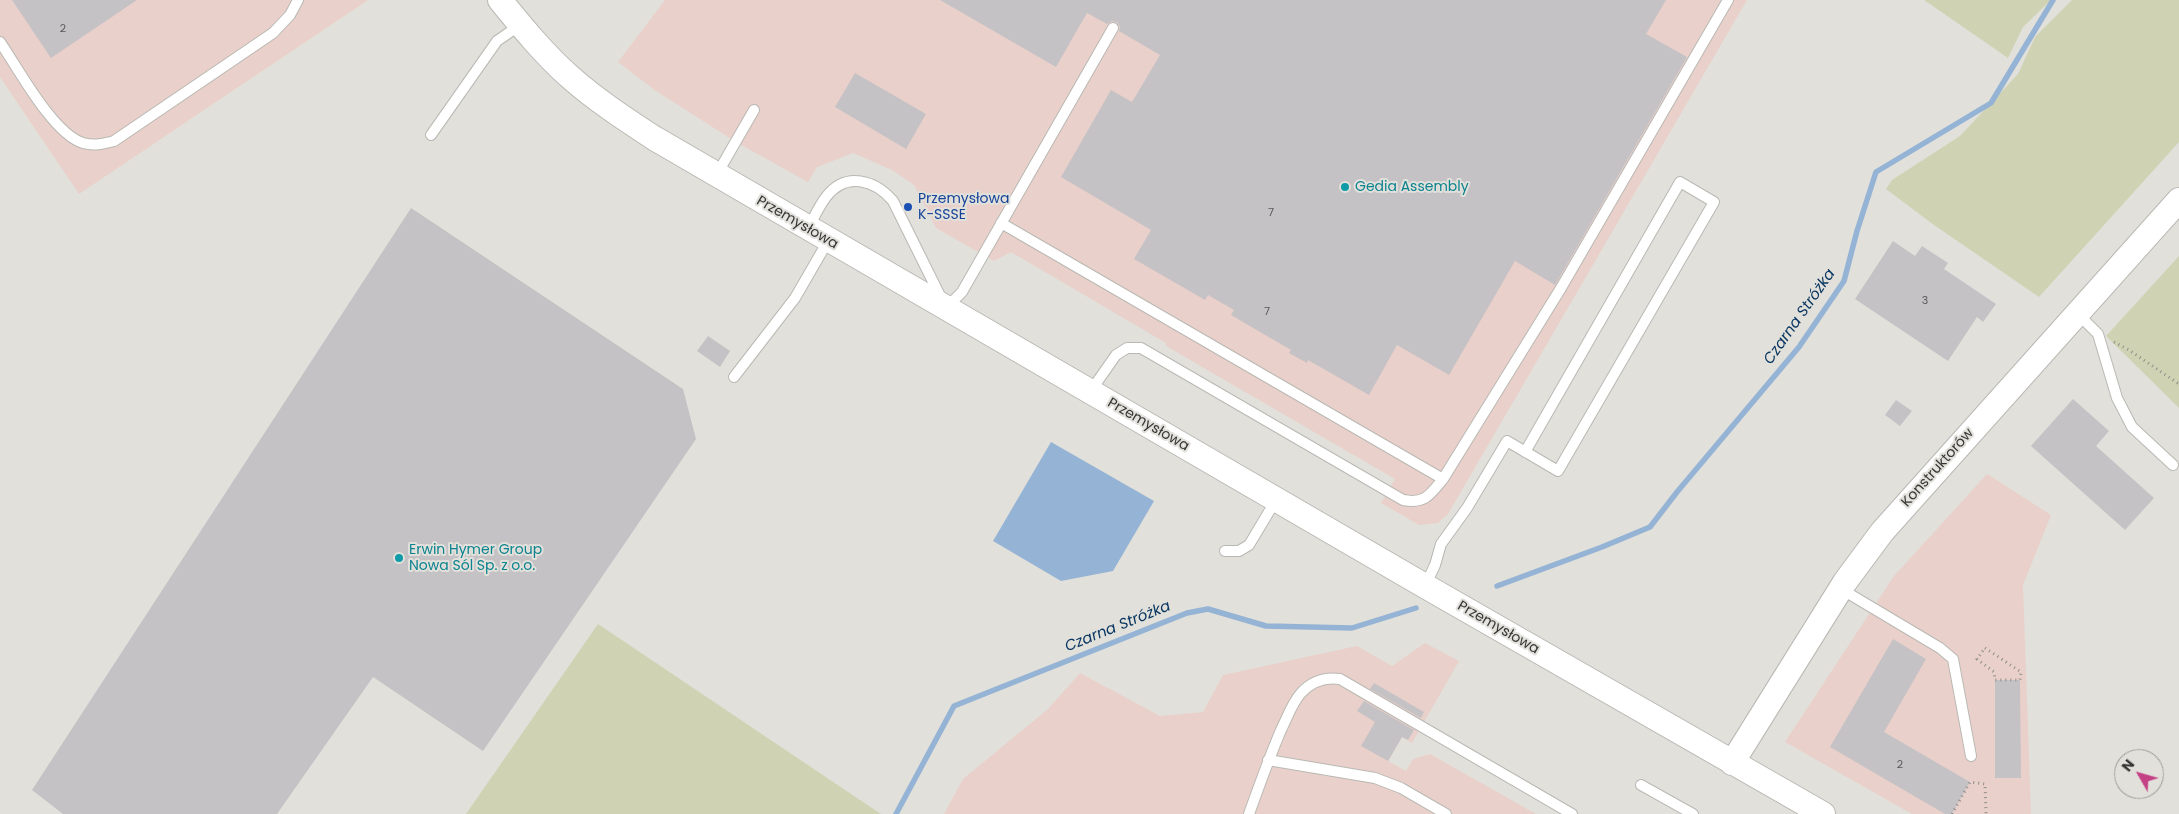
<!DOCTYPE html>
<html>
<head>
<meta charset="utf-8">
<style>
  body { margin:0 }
  #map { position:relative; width:2179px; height:814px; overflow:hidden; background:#e1e0db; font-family:Poppins,sans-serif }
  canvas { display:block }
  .north { position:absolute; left:2114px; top:749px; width:50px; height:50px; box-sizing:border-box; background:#e1e0db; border:1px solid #9c9c98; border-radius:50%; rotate:308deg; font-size:14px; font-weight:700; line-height:20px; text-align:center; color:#353533 }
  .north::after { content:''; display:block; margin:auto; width:18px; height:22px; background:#c54185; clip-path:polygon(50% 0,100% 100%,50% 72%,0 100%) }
</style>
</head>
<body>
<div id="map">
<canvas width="2179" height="814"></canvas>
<div class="north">N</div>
</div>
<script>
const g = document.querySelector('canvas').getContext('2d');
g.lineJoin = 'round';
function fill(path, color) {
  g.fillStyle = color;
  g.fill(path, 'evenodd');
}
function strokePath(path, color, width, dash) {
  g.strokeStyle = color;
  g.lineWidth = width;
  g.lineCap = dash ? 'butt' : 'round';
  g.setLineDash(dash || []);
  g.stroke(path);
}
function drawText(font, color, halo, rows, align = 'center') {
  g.font = font + ' Poppins,sans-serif';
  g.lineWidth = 4;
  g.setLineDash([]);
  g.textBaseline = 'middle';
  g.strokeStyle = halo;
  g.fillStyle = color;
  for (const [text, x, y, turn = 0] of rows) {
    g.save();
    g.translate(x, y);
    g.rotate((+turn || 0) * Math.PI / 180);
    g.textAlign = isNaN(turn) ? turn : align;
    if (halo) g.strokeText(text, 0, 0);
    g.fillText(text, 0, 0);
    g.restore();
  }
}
fill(new Path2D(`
  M 0,0 L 368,0 L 79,194 L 0,77 Z
  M 665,0 L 1747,0 L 1448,514 L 1438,523 L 1419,525 L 1381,503 L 1395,479 L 1166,346 L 1166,343 L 1011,252 L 994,261 L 936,228 L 914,185 L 892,170 L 853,153 L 817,167 L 808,182 L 736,142 L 656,91 L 618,62 Z
  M 1987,474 L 2051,515 L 2023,585 L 2031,814 L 1912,814 L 1785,742 L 1894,576 Z
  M 1425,643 L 1459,661 L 1412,743 L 1402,737 L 1388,761 L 1406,771 L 1413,759 L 1430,754 L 1536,814 L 944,814 L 963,779 L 1048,709 L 1080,673 L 1160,716 L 1203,712 L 1223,675 L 1357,646 L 1392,666 Z`), '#ead0ca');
fill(new Path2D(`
  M 1924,0 L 2051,0 L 2023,27 L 2008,58 Z
  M 2072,0 L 2179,0 L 2179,142 L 2039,297 L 1934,225 L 1886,189 L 1892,180 L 1960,136 L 2018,74 L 2035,37 Z
  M 2179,256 L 2179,408 L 2106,336 Z
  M 598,624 L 857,798 L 881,814 L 466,814 Z`), '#d0d3b3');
fill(new Path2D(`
  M 1051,442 L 1154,501 L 1113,571 L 1061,581 L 993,541 Z`), '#95b3d4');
strokePath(new Path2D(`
  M 1497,586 L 1602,547 L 1650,527 L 1677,492 L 1799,347 L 1844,281 L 1857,231 L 1876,172 L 1991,103 L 2053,0
  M 896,814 L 954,706 L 1187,613 L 1208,609 L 1266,626 L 1352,628 L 1416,608`), '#95b3d4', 5.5);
fill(new Path2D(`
  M 12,0 L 137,0 L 51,58 Z
  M 940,0 L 1666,0 L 1646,34 L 1687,57 L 1555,285 L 1515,261 L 1449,375 L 1397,345 L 1369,395 L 1308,360 L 1307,363 L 1289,353 L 1291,350 L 1231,315 L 1234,310 L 1208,295 L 1205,300 L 1134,259 L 1151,230 L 1061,177 L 1111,90 L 1132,102 L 1160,55 L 1119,31 L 1120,27 L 1117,22 L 1112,21 L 1107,24 L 1087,13 L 1056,67 Z
  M 855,73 L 926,114 L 906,149 L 835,107 Z
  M 411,208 L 683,389 L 696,439 L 483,751 L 373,677 L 277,814 L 63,814 L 32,790 Z
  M 1893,241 L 1915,256 L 1922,246 L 1948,263 L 1944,269 L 1996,304 L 1983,322 L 1977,317 L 1948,361 L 1855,299 Z
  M 708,336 L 730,351 L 720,367 L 697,351 Z
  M 2073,399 L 2109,431 L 2096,446 L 2154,498 L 2125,530 L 2031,446 Z
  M 1896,400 L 1912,411 L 1900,426 L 1885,415 Z
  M 1893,639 L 1926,659 L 1884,732 L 1970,782 L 1952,814 L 1945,814 L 1830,747 Z
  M 1995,680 L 2020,680 L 2021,778 L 1995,778 Z
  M 1374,683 L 1424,712 L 1421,718 L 1370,689 Z
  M 1364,701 L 1414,730 L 1408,740 L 1402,737 L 1388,761 L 1361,746 L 1375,722 L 1357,711 Z`), '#c5c2c6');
const service = new Path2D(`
  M 0,42 C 18,68 53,134 83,143 C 94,146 103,144 114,141 L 273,33 L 290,15 L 298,0
  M 431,135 L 497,41 L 520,25
  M 717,174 L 754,110
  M 1001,223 L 1443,479
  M 808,228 C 814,218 819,206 826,197 C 846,171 875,180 893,201 L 946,308 L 962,292 L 1113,28
  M 2078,314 L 2098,334 L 2117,398 L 2132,427 L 2173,465
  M 734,377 L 795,298 L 828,241
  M 1090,392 L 1116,355 L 1127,348 L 1141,348 L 1403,500 C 1425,504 1430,495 1443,479 L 1561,288 L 1728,0
  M 1225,551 L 1239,551 L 1249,545 L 1276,500
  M 1425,586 L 1435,565 L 1441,544 L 1467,508 L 1507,441 L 1558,471 L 1714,202 L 1680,182 L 1525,452
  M 1841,589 L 1940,648 L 1953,659 L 1971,756
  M 1268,760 L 1375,778 L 1401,788 L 1446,814
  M 1641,785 L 1693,814
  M 1249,814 C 1259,786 1269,758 1281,730 C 1287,718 1292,703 1301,693 C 1312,681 1325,677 1340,679 L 1572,814`);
const tertiary = new Path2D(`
  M 500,0 C 522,27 544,54 570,77 C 596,100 625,119 654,138 L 1425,586 L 1823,814
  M 1732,763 L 1845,582 L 1882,532 L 2179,200`);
strokePath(service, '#b9b8b3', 12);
strokePath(tertiary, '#b9b8b3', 26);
strokePath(new Path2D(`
  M 2114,342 L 2129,350 L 2179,384
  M 1985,648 L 2021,672 L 2020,680 L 1995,680 L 1994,672 L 1977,659 Z
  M 1952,814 L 1970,782 L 1985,784 L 1986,814`), '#8e8e8a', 3, [1, 4]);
strokePath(service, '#fff', 10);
strokePath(tertiary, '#fff', 24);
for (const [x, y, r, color] of [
  [1345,187,5,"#0f9aa8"],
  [908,207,5,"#1a4fb4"],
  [399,558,5,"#0f9aa8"]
]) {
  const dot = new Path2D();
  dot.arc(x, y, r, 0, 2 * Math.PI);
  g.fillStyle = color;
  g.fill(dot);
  strokePath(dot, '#e1e0db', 2);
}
drawText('11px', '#595858', null, [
  ["2",63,29],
  ["7",1271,213],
  ["3",1925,301],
  ["7",1267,312],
  ["2",1900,765]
]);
drawText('14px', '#0d838f', '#e1e0db', [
  ["Gedia Assembly",1355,187],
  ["Erwin Hymer Group",409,550],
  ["Nowa Sól Sp. z o.o.",409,566]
], 'left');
drawText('14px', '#164399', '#e1e0db', [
  ["Przemysłowa",918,199],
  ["K-SSSE",918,215]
], 'left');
drawText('14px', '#353533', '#e1e0db', [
  ["Przemysłowa",797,223,30],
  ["Przemysłowa",1148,425,30],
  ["Konstruktorów",1938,468,-48],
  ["Przemysłowa",1498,628,30]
]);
drawText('italic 15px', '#093661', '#e1e0db', [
  ["Czarna Stróżka",1800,317,-55],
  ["Czarna Stróżka",1118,627,-22]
]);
</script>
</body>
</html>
